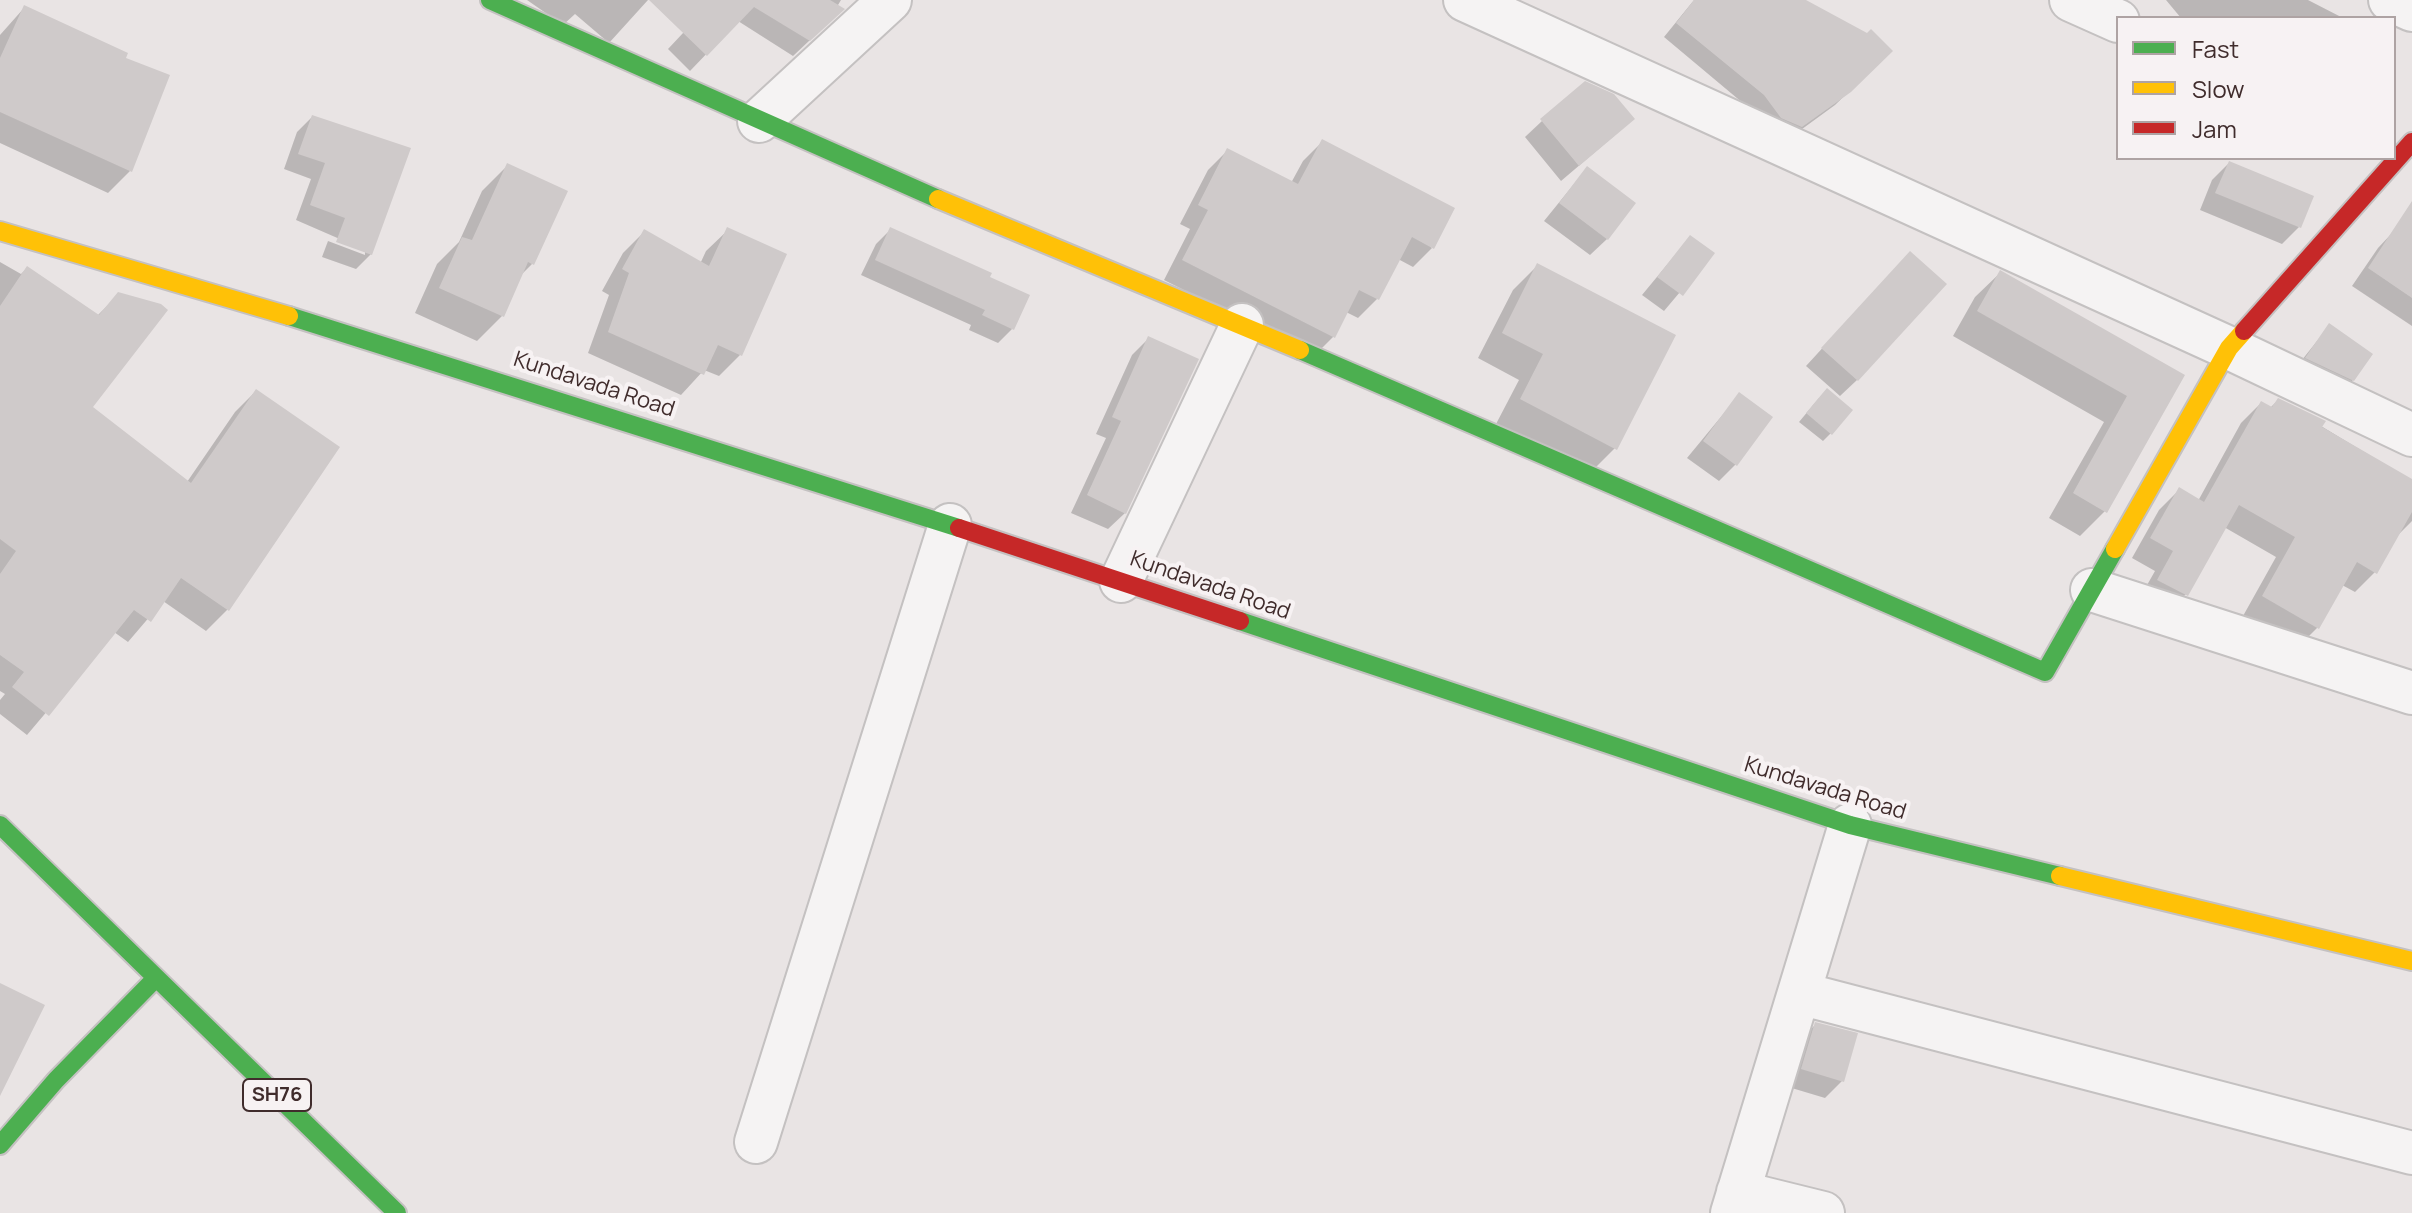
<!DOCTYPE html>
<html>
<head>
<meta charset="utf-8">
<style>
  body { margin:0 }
  #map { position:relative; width:2412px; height:1213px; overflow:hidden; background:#e9e4e4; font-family:Manrope,sans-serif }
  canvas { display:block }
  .legend { position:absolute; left:2116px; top:16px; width:280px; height:144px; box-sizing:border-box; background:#f7f2f3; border:2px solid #aea3a3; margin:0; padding:10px 14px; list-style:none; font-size:24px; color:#402c2c }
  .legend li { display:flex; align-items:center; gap:16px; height:40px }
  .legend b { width:40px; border:2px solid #aea3a3 }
</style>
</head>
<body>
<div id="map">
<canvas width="2412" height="1213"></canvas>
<ul class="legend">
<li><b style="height:10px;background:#4caf50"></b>Fast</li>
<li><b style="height:10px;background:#ffc107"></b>Slow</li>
<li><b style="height:10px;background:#c62828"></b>Jam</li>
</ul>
</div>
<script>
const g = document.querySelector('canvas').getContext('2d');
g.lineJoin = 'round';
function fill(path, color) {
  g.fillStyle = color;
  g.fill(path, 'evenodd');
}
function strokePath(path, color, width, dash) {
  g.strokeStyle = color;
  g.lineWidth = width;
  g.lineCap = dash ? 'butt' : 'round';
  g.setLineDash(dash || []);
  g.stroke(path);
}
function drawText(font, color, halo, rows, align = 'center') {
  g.font = font + ' Manrope,sans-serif';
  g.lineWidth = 8;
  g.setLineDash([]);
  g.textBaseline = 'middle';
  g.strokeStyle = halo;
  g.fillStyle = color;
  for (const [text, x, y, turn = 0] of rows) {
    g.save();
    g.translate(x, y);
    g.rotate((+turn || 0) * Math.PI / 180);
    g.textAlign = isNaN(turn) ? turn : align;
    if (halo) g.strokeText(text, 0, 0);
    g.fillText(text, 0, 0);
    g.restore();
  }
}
fill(new Path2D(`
  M 527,0 L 648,0 L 609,43 L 575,14 L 563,25 Z
  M 714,0 L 841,0 L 826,25 L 793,56 L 738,21 L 690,71 L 668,49 Z
  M 1694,0 L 1802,0 L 1891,51 L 1835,105 L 1787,140 L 1664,37 Z
  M 2166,0 L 2308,0 L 2343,18 L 2181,18 Z
  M 24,8 L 130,171 L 108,193 L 0,143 L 0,35 Z
  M 312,117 L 371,254 L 356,269 L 322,257 L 328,241 L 365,255 L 365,250 L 296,220 L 311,179 L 284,169 L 297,132 Z
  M 1542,121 L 1615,135 L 1561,181 L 1525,137 Z
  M 1322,142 L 1432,248 L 1413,267 L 1398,259 L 1377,299 L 1358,318 L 1346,312 L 1333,337 L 1314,356 L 1164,280 L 1190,229 L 1180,224 L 1208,170 L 1228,150 L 1291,183 L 1303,161 Z
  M 2229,163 L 2299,227 L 2282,244 L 2200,210 L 2212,180 Z
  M 507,166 L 532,264 L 521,275 L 502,316 L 477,341 L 415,313 L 437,264 L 459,242 L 482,191 Z
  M 1587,168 L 1607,239 L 1590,255 L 1544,221 Z
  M 891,229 L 988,278 L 1012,329 L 998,343 L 969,330 L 971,325 L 861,275 L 876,244 Z
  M 728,230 L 740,355 L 719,376 L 704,370 L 681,395 L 588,353 L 609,295 L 602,291 L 623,253 L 644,232 L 700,264 L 706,251 Z
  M 2394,231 L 2412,242 L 2412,326 L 2352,286 L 2378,248 Z
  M 1690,237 L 1712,254 L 1664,311 L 1642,295 Z
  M 0,262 L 21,274 L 27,268 L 97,316 L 119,294 L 90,407 L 187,482 L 235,412 L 256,391 L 338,448 L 227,610 L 206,631 L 163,601 L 128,642 L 114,632 L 27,735 L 0,714 L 0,700 L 5,694 L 0,691 Z
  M 1538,265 L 1615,448 L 1590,473 L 1496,424 L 1519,380 L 1478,358 L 1513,290 Z
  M 1894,270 L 1857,380 L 1840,396 L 1806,366 Z
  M 2000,273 L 2182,376 L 2105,511 L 2080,536 L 2049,518 L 2104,422 L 1953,336 L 1975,297 Z
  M 2329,326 L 2353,380 L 2336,397 L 2290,375 Z
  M 1149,338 L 1125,513 L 1108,529 L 1071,513 L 1106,438 L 1096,434 L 1132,355 Z
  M 1739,395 L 1736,464 L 1719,481 L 1687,458 Z
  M 1819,398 L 1831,433 L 1823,441 L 1799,422 Z
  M 2278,400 L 2412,481 L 2412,521 L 2397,536 L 2375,572 L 2355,592 L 2342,585 L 2317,628 L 2297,648 L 2243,616 L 2276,557 L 2224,527 L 2186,594 L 2166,614 L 2138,601 L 2155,571 L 2132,558 L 2159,510 L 2179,490 L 2198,501 L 2241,423 L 2261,403 L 2270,408 Z
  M 1816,1024 L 1842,1081 L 1825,1098 L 1785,1086 L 1799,1041 Z`), '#0003');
fill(new Path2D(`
  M 649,0 L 830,0 L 845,9 L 810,41 L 754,7 L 707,56 Z
  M 1694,0 L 1806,0 L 1867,33 L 1871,29 L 1893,51 L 1851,92 L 1802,127 L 1781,118 L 1764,95 L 1676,23 Z
  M 24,5 L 128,53 L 126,58 L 170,75 L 132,172 L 0,112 L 0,58 Z
  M 1585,81 L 1614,94 L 1635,119 L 1579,166 L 1540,119 Z
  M 312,115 L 411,148 L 372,255 L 336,242 L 345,218 L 310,205 L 325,163 L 298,154 Z
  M 1322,139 L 1455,208 L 1434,249 L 1412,237 L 1379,300 L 1359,290 L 1335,338 L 1182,260 L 1208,210 L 1198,205 L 1227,148 L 1298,184 Z
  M 2229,161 L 2314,196 L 2301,228 L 2215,193 Z
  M 507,163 L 568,191 L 534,265 L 528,262 L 504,317 L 439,288 L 462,237 L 472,240 Z
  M 1587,166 L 1636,203 L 1608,240 L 1559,203 Z
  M 2412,201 L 2412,298 L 2368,268 Z
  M 727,227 L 787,254 L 742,356 L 718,345 L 704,375 L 608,332 L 629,273 L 622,269 L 644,229 L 709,266 Z
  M 890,227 L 992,273 L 990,277 L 1030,295 L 1014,330 L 982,315 L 985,310 L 875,260 Z
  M 1690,235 L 1715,253 L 1683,296 L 1657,277 Z
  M 1910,251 L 1947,284 L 1858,381 L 1821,348 Z
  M 1537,263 L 1676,335 L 1617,450 L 1520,399 L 1543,354 L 1502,333 Z
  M 27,266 L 99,315 L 118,292 L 161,304 L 168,310 L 93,407 L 191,483 L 256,389 L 340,447 L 229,611 L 181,578 L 151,622 L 134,610 L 49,716 L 12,687 L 24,672 L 0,655 L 0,574 L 16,551 L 0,539 L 0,306 Z
  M 2000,270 L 2185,375 L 2107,513 L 2073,493 L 2127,396 L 1977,311 Z
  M 2329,323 L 2373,354 L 2354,381 L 2305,358 Z
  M 1148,336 L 1199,359 L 1126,514 L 1087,495 L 1121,421 L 1112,417 Z
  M 1827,388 L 1853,410 L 1832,435 L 1806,413 Z
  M 1739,392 L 1773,417 L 1737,466 L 1703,441 Z
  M 2278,398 L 2326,421 L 2322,427 L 2412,479 L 2412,512 L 2377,574 L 2357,562 L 2319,629 L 2262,596 L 2295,537 L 2239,505 L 2188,596 L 2157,580 L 2173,551 L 2150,538 L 2179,487 L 2204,502 L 2261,401 L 2272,407 Z
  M 0,983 L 45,1005 L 0,1096 Z
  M 1815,1022 L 1858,1033 L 1844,1082 L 1801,1069 Z`), '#cfcaca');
const street = new Path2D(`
  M 1465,0 L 2229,348 L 2412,435
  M 2071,0 L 2118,21
  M 2390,0 L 2412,10
  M 759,121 L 890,0
  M 1121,581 L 1242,325
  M 2092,590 L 2412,693
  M 1799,993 L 2412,1153
  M 756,1142 L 950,525
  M 1738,1192 L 1823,1213
  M 1732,1213 L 1850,825`);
const fast = new Path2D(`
  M 490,0 L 938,199
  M 289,316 L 959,528
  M 1300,350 L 2045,672 L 2115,549
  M 1240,621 L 1850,825 L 2060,876
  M 0,825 L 397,1213
  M 0,1145 L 56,1080 L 156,978`);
const slow = new Path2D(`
  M 938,199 L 1300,350
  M 0,231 L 289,316
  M 2115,549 L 2229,348 L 2244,331
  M 2060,876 L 2412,961`);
const jam = new Path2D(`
  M 2244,331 L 2412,142
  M 959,528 L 1240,621`);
strokePath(street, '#c4c1c1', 46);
strokePath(fast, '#c4c1c1', 22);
strokePath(slow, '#c4c1c1', 22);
strokePath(jam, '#c4c1c1', 22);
strokePath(street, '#f5f3f3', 42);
strokePath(fast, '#4caf50', 18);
strokePath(slow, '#ffc107', 18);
strokePath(jam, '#c62828', 18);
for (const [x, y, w] of [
  [277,1095,68]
]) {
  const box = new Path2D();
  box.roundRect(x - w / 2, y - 16, w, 32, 6);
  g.fillStyle = '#f7f2f3';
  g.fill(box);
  strokePath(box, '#402c2c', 2);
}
drawText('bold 20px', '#402c2c', null, [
  ["SH76",277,1095]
]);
drawText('22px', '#402c2c', '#f7f2f3', [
  ["Kundavada Road",594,385,18],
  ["Kundavada Road",1210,586,19],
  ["Kundavada Road",1825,789,17]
]);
</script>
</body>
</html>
